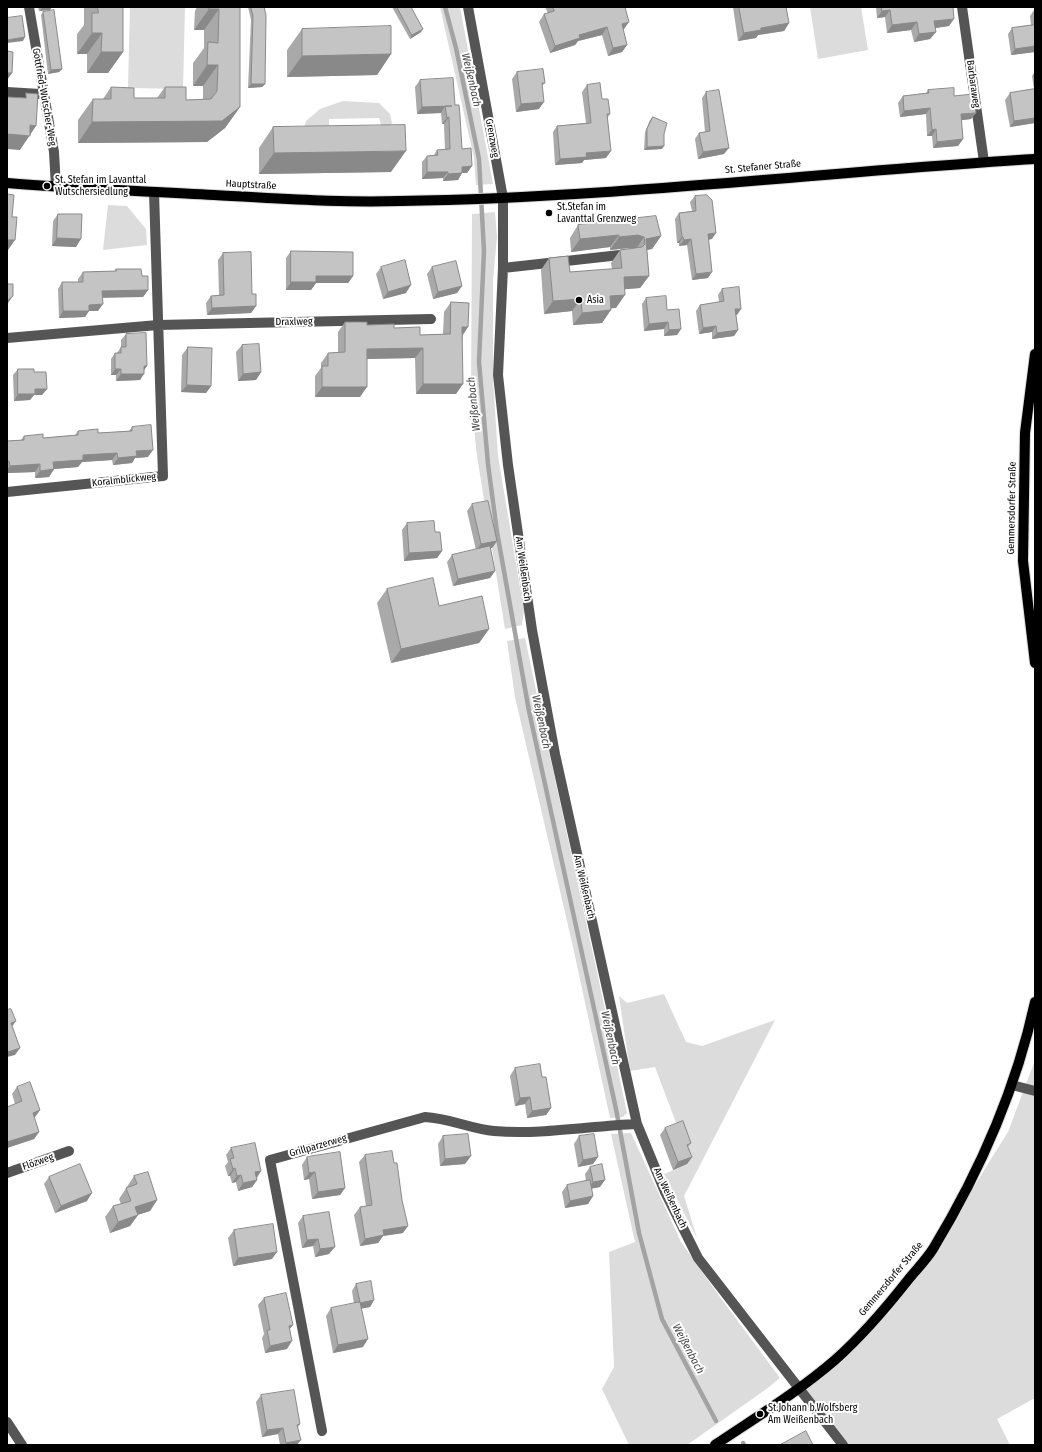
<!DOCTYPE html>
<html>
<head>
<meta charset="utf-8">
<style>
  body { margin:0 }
  #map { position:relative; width:1042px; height:1452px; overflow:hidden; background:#fff; font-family:"Fira Sans Condensed",sans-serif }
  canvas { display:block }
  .frame { position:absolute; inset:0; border:8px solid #000; pointer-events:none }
</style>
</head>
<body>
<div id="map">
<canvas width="1042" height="1452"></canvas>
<div class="frame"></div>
</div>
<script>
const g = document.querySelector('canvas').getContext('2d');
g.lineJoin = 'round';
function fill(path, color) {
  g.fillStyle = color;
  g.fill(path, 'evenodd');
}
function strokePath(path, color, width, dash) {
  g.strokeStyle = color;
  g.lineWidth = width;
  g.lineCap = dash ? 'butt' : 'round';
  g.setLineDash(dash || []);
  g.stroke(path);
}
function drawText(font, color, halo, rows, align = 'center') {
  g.font = font + ' "Fira Sans Condensed",sans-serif';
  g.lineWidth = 4;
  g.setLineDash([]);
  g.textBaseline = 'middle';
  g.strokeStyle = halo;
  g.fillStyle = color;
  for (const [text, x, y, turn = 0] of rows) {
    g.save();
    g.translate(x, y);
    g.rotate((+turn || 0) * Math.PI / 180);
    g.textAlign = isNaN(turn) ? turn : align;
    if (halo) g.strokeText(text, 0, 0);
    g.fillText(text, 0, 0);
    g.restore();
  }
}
fill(new Path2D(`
  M 130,7 L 185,7 L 183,89 L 128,88 Z
  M 440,7 L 460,7 L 493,184 L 476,185 L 474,158 Z
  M 810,7 L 861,7 L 868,50 L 818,59 Z
  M 343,101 L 379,103 L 390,114 L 392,123 L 388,129 L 382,128 L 379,118 L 329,119 L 329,131 L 302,134 L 306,121 L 320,109 Z
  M 108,205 L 127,206 L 146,229 L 147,245 L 103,250 Z
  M 495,212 L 497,237 L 493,280 L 493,380 L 498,456 L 524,611 L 522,625 L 505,629 L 477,456 L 471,400 L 472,214 Z
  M 525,638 C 558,797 594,954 627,1113 L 623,1117 L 610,1118 L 573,947 L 515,697 L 507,641 Z
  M 664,994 L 686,1042 L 702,1046 L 775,1020 L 684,1196 L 697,1238 L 664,1174 L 687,1164 L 678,1128 L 655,1067 L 630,1071 L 619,996 L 627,1003 Z
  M 1035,1060 L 1035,1398 L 997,1419 L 1010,1445 L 839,1445 L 801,1395 L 889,1313 L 941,1242 L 989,1162 L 1008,1132 Z
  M 631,1133 L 681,1242 L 720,1297 L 780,1378 L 765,1390 L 687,1445 L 629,1445 L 602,1389 L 614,1367 L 609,1252 L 635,1242 L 611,1134 Z`), '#dcdcdc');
strokePath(new Path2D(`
  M 445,7 L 456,48 L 479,159 L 484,251 L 479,362 L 488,464 L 497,532 L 529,711 L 616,1109 L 639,1233 L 662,1319 L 716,1421
  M 743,1443 L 744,1445`), '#a3a3a3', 4.5);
const major = new Path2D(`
  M 7,183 C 76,189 145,191 214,195 C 276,198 338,203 400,201 C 612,198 823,172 1035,159
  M 1035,354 L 1025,433 L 1023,561 L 1035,663
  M 715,1445 C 755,1418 798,1392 835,1360 C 862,1336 886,1308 908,1280 C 916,1270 926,1260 933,1249 C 979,1173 1016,1089 1035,1002`);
strokePath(major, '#dbdbdb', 12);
strokePath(new Path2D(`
  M 29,7 L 54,152 L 56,187
  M 468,7 L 503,198 L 503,268 L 498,375 L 508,465 L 532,630 L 555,754 L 637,1124 L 665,1192 L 698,1258 L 843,1445
  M 962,7 L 984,162
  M 7,92 L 40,94
  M 503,268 L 629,254
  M 7,338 L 158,325 L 431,319
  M 7,492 L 163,476 L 154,192
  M 1012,1085 L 1035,1091
  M 7,1173 L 69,1151
  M 7,1422 L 22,1445
  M 322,1431 L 270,1160 L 425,1117 C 449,1118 471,1129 494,1131 C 542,1135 589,1126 637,1124`), '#555', 10);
strokePath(major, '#000', 10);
fill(new Path2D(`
  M 38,7 L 52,7 L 50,10 L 39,11 Z
  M 84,7 L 123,7 L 123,52 L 108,73 L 87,73 L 87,54 L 77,54 L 77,34 L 84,25 Z
  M 197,7 L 240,7 L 240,107 L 225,128 L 207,142 L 78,143 L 78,120 L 93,99 L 103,99 L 111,87 L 134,98 L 157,98 L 165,87 L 186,100 L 203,99 L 203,86 L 193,86 L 193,63 L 204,48 L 204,30 L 194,30 L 195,11 Z
  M 248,7 L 264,7 L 265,84 L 262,87 L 248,88 L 251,20 Z
  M 392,7 L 411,7 L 421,32 L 410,39 Z
  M 545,7 L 625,7 L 624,29 L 623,29 L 627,45 L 622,52 L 608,56 L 602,35 L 578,41 L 575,45 L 550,53 L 539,22 L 544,14 L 548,13 Z
  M 733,7 L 786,7 L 789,23 L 784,31 L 758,35 L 756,38 L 738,41 Z
  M 876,7 L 953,7 L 949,26 L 935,28 L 936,32 L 930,39 L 914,42 L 911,30 L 887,33 L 885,17 L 877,18 Z
  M 1034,10 L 1035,10 L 1035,52 L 1011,55 L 1008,34 L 1012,28 L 1031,25 L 1030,16 Z
  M 43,12 L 62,69 L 59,72 L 48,74 L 41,15 Z
  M 302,29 L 391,54 L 377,75 L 287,77 L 287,50 Z
  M 1035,71 L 1035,123 L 1010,127 L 1005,100 L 1010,93 L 1034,89 L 1032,76 Z
  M 517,72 L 545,83 L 542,86 L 539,109 L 516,112 L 512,79 Z
  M 420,80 L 455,105 L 462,149 L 472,166 L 467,173 L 462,173 L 458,180 L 443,181 L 443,178 L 422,179 L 422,162 L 427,156 L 434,155 L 437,150 L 445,150 L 444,124 L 442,124 L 441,113 L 417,114 L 415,87 Z
  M 587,85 L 602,99 L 610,114 L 608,117 L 606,158 L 584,160 L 582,163 L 555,165 L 553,132 L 557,126 L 586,123 L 582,92 Z
  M 928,90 L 954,96 L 976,113 L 971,119 L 961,120 L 963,139 L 958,146 L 933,148 L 932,136 L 927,136 L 926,114 L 900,117 L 898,103 L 903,96 L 926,93 Z
  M 706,92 L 724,154 L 698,159 L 695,139 L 699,133 L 705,132 L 702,98 Z
  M 653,117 L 664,134 L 662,149 L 644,150 L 645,132 L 650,120 Z
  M 273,127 L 391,172 L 259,174 L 259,148 Z
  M 695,196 L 712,239 L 708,240 L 708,278 L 692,280 L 687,245 L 679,246 L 679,243 L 677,243 L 675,219 L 679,213 L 692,211 L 690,202 Z
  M 58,214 L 76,247 L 52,246 L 53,221 Z
  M 578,225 L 661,236 L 652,249 L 647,250 L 649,276 L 640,288 L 625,289 L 616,308 L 611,308 L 602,323 L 573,325 L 572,311 L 544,314 L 541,270 L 549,258 L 570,272 L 612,269 L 611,263 L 620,250 L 631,248 L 629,248 L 610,250 L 610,247 L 571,252 L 570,238 Z
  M 291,251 L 353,276 L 348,283 L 316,283 L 311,290 L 286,290 L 286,258 Z
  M 223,253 L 252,294 L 256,306 L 251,313 L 207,315 L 206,303 L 211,296 L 219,295 L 218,260 Z
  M 381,267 L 406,293 L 383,299 L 376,274 Z
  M 432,267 L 462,286 L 457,293 L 433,299 L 427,274 Z
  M 116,269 L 142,276 L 148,290 L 143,297 L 102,297 L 98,311 L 89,311 L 85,317 L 59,318 L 58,289 L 62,282 L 78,282 L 78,279 L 83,272 L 115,271 Z
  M 722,289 L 737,315 L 736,315 L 738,330 L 734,336 L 712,339 L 712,332 L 699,334 L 696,311 L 700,305 L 719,302 L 718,295 Z
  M 646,298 L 667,310 L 681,329 L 677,335 L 664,336 L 664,329 L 644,331 L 642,304 Z
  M 451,302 L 468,327 L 463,335 L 456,394 L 416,394 L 415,358 L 367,359 L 360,397 L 315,397 L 315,376 L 321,368 L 321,363 L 328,353 L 338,353 L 338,332 L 345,322 L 367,325 L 394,328 L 420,335 L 443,334 L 444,312 Z
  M 126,334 L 144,371 L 140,380 L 116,381 L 116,375 L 111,375 L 111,359 L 115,353 L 117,353 L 121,347 L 121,340 Z
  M 242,345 L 261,372 L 256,380 L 238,381 L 236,352 Z
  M 188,347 L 211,386 L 206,393 L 181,392 L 182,355 Z
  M 18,369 L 47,389 L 42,395 L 34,395 L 30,400 L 14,401 L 13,375 Z
  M 132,427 L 148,457 L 135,458 L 132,463 L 113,465 L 112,460 L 82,462 L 78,467 L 54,469 L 49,477 L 35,478 L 35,472 L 7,473 L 7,441 L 21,440 L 24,436 L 43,438 L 75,435 L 78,431 L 98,433 L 129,431 Z
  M 472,504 L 497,541 L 492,548 L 490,548 L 495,571 L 490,578 L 453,586 L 447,562 L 452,555 L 476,550 L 467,511 Z
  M 407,523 L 435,532 L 442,551 L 437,558 L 404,561 L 402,530 Z
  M 387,589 L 439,606 L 489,629 L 479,643 L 391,663 L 377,603 Z
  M 515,1068 L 542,1077 L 551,1108 L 546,1115 L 527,1118 L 525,1104 L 515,1106 L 510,1076 Z
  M 17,1087 L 40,1110 L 34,1118 L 39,1132 L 34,1139 L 7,1148 L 7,1107 L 15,1104 L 12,1094 Z
  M 665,1128 L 691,1143 L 688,1147 L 692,1157 L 687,1164 L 673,1170 L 660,1135 Z
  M 443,1136 L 465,1164 L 440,1166 L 438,1144 Z
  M 579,1136 L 598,1157 L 593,1164 L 578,1167 L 574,1144 Z
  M 231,1148 L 261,1171 L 257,1178 L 257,1180 L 252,1187 L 238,1191 L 236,1182 L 232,1183 L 230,1176 L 228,1176 L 225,1166 L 228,1162 L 226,1155 Z
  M 365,1155 L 403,1233 L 383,1236 L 378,1243 L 360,1246 L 354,1215 L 360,1207 L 366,1206 L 359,1162 Z
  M 307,1157 L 345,1188 L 340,1195 L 312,1199 L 309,1179 L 304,1180 L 302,1165 Z
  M 590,1167 L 600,1187 L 591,1189 L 593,1196 L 588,1204 L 565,1208 L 562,1192 L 567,1185 L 586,1181 L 585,1174 Z
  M 134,1176 L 157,1200 L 150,1211 L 137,1215 L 138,1215 L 130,1226 L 110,1233 L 105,1217 L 113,1206 L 121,1204 L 119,1199 Z
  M 49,1177 L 87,1201 L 55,1213 L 44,1184 Z
  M 303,1216 L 329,1254 L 315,1257 L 313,1246 L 302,1248 L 298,1223 Z
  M 234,1230 L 272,1259 L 233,1266 L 228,1238 Z
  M 356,1284 L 374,1300 L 370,1307 L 361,1308 L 363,1347 L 333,1353 L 326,1316 L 331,1308 L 354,1304 L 352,1291 Z
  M 264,1298 L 293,1325 L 289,1329 L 287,1349 L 265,1353 L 262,1338 L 264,1334 L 258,1305 Z
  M 261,1395 L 300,1424 L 298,1427 L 297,1445 L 280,1445 L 278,1434 L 262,1437 L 256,1402 Z`), '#a9a9a9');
fill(new Path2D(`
  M 46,7 L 52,7 L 50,10 L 39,11 L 42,8 Z
  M 209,9 L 219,9 L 204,30 L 194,30 Z
  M 890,10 L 885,17 L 877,18 L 882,11 Z
  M 954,19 L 949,26 L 929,29 L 934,21 Z
  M 629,22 L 624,29 L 617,31 L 622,24 Z
  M 917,22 L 911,30 L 887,33 L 892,25 Z
  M 789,23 L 784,31 L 758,35 L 756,38 L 738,41 L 744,33 L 761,28 Z
  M 607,27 L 602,35 L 578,41 L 575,45 L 550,53 L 555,46 L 579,35 Z
  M 423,29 L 421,32 L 410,39 L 412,35 Z
  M 936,32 L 930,39 L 914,42 L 919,34 Z
  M 92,33 L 102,33 L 87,54 L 77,54 Z
  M 25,37 L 23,41 L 7,43 L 7,40 Z
  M 627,45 L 622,52 L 608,56 L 613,48 Z
  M 1035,46 L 1035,52 L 1011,55 L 1015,49 Z
  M 101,52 L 123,52 L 108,73 L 87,73 Z
  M 391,54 L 377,75 L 287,77 L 302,56 Z
  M 207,65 L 218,65 L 203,86 L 193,86 Z
  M 62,69 L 59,72 L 48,74 L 51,70 Z
  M 7,73 L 12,73 L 7,80 Z
  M 251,84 L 265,84 L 262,87 L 248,88 Z
  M 544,102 L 539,109 L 516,112 L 521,104 Z
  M 445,106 L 441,113 L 417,114 L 422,107 Z
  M 240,107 L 225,128 L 207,142 L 78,143 L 92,122 Z
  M 930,108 L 926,114 L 900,117 L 904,111 Z
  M 976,113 L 971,119 L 956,121 L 961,114 Z
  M 449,117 L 444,124 L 442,124 L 447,118 Z
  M 1035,118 L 1035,123 L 1010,127 L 1014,121 Z
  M 30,125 L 36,126 L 20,150 L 7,149 L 7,134 Z
  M 936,129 L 932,136 L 927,136 L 932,130 Z
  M 963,139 L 958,146 L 933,148 L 937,142 Z
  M 664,146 L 662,149 L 644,150 L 647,147 Z
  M 729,148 L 724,154 L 698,159 L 703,152 Z
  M 406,151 L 391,172 L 259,174 L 274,153 Z
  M 611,151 L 606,158 L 584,160 L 582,163 L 555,165 L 560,159 L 586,153 Z
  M 472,166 L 467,173 L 462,173 L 458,180 L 443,181 L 448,174 L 462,167 Z
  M 427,172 L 448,172 L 443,178 L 422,179 Z
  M 716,233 L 712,239 L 704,240 L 708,234 Z
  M 619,235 L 610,247 L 571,252 L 580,239 Z
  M 638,235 L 644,237 L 635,250 L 629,248 L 610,250 L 619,237 Z
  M 661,236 L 652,249 L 640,251 L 645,244 L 646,239 Z
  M 682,237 L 683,237 L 679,243 L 677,243 Z
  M 57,238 L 81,239 L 76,247 L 52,246 Z
  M 691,239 L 687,245 L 679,246 L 684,240 Z
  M 7,240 L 15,240 L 8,250 L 7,250 Z
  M 712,272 L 708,278 L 692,280 L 696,274 Z
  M 316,276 L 353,276 L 348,283 L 316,283 L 311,290 L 286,290 L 291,282 Z
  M 649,276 L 640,288 L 615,290 L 624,277 Z
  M 411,285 L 406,293 L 383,299 L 388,292 Z
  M 462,286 L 457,293 L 433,299 L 438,292 Z
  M 148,290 L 143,297 L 98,298 L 102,291 Z
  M 625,295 L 616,308 L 601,309 L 610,296 Z
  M 13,296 L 8,303 L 7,304 L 7,301 Z
  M 581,299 L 572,311 L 544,314 L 553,301 Z
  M 103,304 L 98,311 L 89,311 L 85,317 L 59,318 L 63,311 L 89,305 Z
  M 256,306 L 251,313 L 207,315 L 212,308 Z
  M 735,309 L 741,309 L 737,315 L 731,316 Z
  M 611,310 L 602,323 L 573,325 L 582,313 Z
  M 668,322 L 664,329 L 644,331 L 649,324 Z
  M 716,326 L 712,332 L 699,334 L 703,328 Z
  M 462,327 L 468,327 L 461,337 Z
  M 681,329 L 677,335 L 664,336 L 669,330 Z
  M 738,330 L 734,336 L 712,339 L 717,333 Z
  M 423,348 L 415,358 L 360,359 L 367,349 Z
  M 144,366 L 147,366 L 143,372 Z
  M 115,369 L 121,369 L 116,375 L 111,375 Z
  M 261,372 L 256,380 L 238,381 L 243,374 Z
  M 121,374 L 144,374 L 140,380 L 116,381 Z
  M 423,384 L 463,384 L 456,394 L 416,394 Z
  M 187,385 L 211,386 L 206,393 L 181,392 Z
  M 322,387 L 367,387 L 360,397 L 315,397 Z
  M 35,389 L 47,389 L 42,395 L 34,395 L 30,400 L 14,401 L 18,394 Z
  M 153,450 L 148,457 L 135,458 L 132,463 L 113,465 L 118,458 L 136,451 Z
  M 117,453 L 112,460 L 82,462 L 78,467 L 54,469 L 49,477 L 35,478 L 40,471 L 53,462 L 83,455 Z
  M 40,464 L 35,472 L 7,473 L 7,470 L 10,466 Z
  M 497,541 L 492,548 L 476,551 L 481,544 Z
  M 442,551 L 437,558 L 404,561 L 409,553 Z
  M 495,571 L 490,578 L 453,586 L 458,579 Z
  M 489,629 L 479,643 L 391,663 L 401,649 Z
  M 16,1021 L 11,1028 L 11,1023 Z
  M 20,1048 L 15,1055 L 7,1057 L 7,1053 L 8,1052 Z
  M 530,1097 L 525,1104 L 515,1106 L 520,1098 Z
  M 551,1108 L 546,1115 L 527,1118 L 532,1111 Z
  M 40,1110 L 35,1117 L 28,1120 L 33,1113 Z
  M 39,1132 L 34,1139 L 7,1148 L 7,1142 Z
  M 471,1156 L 465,1164 L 440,1166 L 445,1159 Z
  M 598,1157 L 593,1164 L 578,1167 L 583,1160 Z
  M 692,1157 L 687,1164 L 673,1170 L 678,1162 Z
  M 235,1168 L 230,1176 L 228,1176 L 233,1169 Z
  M 261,1171 L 256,1178 L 255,1172 Z
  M 315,1172 L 309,1179 L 304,1180 L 309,1173 Z
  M 241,1175 L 236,1182 L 232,1183 L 237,1176 Z
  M 257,1180 L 252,1187 L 238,1191 L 243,1183 Z
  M 605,1180 L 600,1187 L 588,1189 L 593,1182 Z
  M 345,1188 L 340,1195 L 312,1199 L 318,1192 Z
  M 92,1193 L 87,1201 L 55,1213 L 61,1206 Z
  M 593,1196 L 588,1204 L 565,1208 L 570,1201 Z
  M 157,1200 L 150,1211 L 127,1218 L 135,1207 Z
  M 138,1215 L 130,1226 L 110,1233 L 118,1222 Z
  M 408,1226 L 403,1233 L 383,1236 L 378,1243 L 360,1246 L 365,1239 L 383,1230 Z
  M 318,1239 L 313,1246 L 302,1248 L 307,1240 Z
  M 335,1247 L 329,1254 L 315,1257 L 320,1249 Z
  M 277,1252 L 272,1259 L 233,1266 L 238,1258 Z
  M 374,1300 L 370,1307 L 355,1310 L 360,1303 Z
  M 293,1325 L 287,1332 L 289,1326 Z
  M 368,1339 L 363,1347 L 333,1353 L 338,1345 Z
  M 292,1341 L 287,1349 L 265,1353 L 270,1346 Z
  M 283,1428 L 278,1434 L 262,1437 L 267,1430 Z
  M 301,1440 L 297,1445 L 285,1445 L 286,1443 Z`), '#898989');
const building = new Path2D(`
  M 98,7 L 123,7 L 123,52 L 101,52 L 102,33 L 92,33 L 92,13 L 98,13 Z
  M 209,7 L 240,7 L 240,107 L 222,121 L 92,122 L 93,99 L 111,99 L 111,87 L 134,88 L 134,98 L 165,98 L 165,87 L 186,87 L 186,100 L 211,99 L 217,91 L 218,65 L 207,65 L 208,42 L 218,43 L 219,9 L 209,9 Z
  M 251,7 L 264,7 L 266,15 L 265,84 L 251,84 L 253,16 Z
  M 397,7 L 411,7 L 423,29 L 412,35 Z
  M 553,7 L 625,7 L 629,22 L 622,24 L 627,45 L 613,48 L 607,27 L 579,35 L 580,38 L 555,46 L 544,14 L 554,11 Z
  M 739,7 L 786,7 L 789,23 L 761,28 L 761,30 L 744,33 Z
  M 882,7 L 953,7 L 954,19 L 934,21 L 936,32 L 919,34 L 917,22 L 892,25 L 890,10 L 882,11 Z
  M 54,10 L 62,69 L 51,70 L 43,12 Z
  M 22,16 L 25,37 L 7,40 L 7,18 Z
  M 1035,25 L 1035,46 L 1015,49 L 1012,28 Z
  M 391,26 L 391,54 L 302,56 L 302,29 Z
  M 7,51 L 13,52 L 12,73 L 7,73 Z
  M 543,69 L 545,83 L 542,83 L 544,102 L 521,104 L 517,72 Z
  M 453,78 L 455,105 L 459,105 L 460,116 L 462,149 L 471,148 L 472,166 L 462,167 L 462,173 L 448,174 L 448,172 L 427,172 L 427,156 L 438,155 L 437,150 L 450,149 L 449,117 L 447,118 L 445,106 L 452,106 L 422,107 L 420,80 Z
  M 600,83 L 602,99 L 608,99 L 610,114 L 607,114 L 611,151 L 586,153 L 587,157 L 560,159 L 557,126 L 591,123 L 587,85 Z
  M 954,88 L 954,96 L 973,94 L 976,113 L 961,114 L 963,139 L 937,142 L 936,129 L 932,130 L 930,108 L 904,111 L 903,96 L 929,93 L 928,90 Z
  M 1035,89 L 1035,118 L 1014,121 L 1010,93 Z
  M 719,90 L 729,148 L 703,152 L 699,133 L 710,131 L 706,92 Z
  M 26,93 L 38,94 L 36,126 L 30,125 L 30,136 L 7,134 L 7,97 L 26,98 Z
  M 653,117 L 667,123 L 664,134 L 664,146 L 647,147 L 647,129 Z
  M 405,125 L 406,151 L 274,153 L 273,127 Z
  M 7,194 L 14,195 L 12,217 L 17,217 L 15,240 L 7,240 Z
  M 707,195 L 712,200 L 716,233 L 708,234 L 712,272 L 696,274 L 691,239 L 684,240 L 683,237 L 682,237 L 679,213 L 696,211 L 695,196 Z
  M 58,214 L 82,214 L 81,239 L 57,238 Z
  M 656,216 L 661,236 L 646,239 L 649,276 L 624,277 L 625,295 L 610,296 L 611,310 L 582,313 L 581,299 L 553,301 L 549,258 L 568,256 L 570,272 L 622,268 L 620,250 L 642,247 L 645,244 L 644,237 L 638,235 L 619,237 L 619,235 L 580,239 L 578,225 Z
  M 291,251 L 353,252 L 353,276 L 316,276 L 316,282 L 291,282 Z
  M 251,252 L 252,294 L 256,294 L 256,306 L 212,308 L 211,296 L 224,295 L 223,253 Z
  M 405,260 L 411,285 L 388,292 L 381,267 Z
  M 456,261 L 462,286 L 438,292 L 432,267 Z
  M 116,269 L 141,269 L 142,276 L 148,276 L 148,290 L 102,291 L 103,304 L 89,305 L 89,311 L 63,311 L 62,282 L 83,282 L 83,272 L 116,271 Z
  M 7,284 L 13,284 L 13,296 L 7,301 Z
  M 739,287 L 741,309 L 735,309 L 738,330 L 717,333 L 716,326 L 703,328 L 700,305 L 724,301 L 722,289 Z
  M 666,296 L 667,310 L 679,309 L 681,329 L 669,330 L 668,322 L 649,324 L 646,298 Z
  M 451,302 L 469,303 L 468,327 L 462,327 L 463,384 L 423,384 L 423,348 L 367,349 L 367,387 L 322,387 L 322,366 L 328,366 L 328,353 L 345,352 L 345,322 L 367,322 L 367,325 L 394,324 L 394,328 L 420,327 L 420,335 L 450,334 Z
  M 146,333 L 147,366 L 144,366 L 144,374 L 121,374 L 121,369 L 115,369 L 115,353 L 121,353 L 121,347 L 126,347 L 126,334 Z
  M 259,344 L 261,372 L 243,374 L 242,345 Z
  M 188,347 L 212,348 L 211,386 L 187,385 Z
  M 18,369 L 34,369 L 34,372 L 46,372 L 47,389 L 35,389 L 35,394 L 18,394 Z
  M 151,425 L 153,450 L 136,451 L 137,456 L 118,458 L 117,453 L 83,455 L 83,460 L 53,462 L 54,469 L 40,471 L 40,464 L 10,466 L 9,461 L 7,462 L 7,441 L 24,440 L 24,436 L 43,434 L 43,438 L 78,435 L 78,431 L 98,429 L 98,433 L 132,431 L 132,427 Z
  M 488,501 L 497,541 L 481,544 L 472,504 Z
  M 434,521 L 435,532 L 440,532 L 442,551 L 409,553 L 407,523 Z
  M 490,546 L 495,571 L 458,579 L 452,555 Z
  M 433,578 L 439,606 L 482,596 L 489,629 L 401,649 L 387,589 Z
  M 11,1009 L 16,1021 L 11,1023 L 20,1048 L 8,1052 L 7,1049 L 7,1010 Z
  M 540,1064 L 542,1077 L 546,1077 L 551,1108 L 532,1111 L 530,1097 L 520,1098 L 515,1068 Z
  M 30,1082 L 40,1110 L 33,1113 L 39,1132 L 7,1142 L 7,1107 L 22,1101 L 17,1087 Z
  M 683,1121 L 691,1143 L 687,1145 L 692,1157 L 678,1162 L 665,1128 Z
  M 468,1134 L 471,1156 L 445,1159 L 443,1136 Z
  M 594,1134 L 598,1157 L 583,1160 L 579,1136 Z
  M 255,1143 L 261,1171 L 255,1172 L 257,1180 L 243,1183 L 241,1175 L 237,1176 L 235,1168 L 233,1169 L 230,1159 L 234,1158 L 231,1148 Z
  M 392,1151 L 394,1163 L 397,1163 L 402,1200 L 408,1226 L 383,1230 L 384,1235 L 365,1239 L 360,1207 L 372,1205 L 365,1155 Z
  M 340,1152 L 345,1188 L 318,1192 L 315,1172 L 309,1173 L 307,1157 Z
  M 80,1164 L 92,1193 L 61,1206 L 49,1177 Z
  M 602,1164 L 605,1180 L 593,1182 L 590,1167 Z
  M 148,1172 L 157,1200 L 135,1207 L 138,1215 L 118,1222 L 113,1206 L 131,1201 L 126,1188 L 137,1184 L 134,1176 Z
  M 590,1180 L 593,1196 L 570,1201 L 567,1185 Z
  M 329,1212 L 335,1247 L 320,1249 L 318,1239 L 307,1240 L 303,1216 Z
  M 273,1224 L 277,1252 L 238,1258 L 234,1230 Z
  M 371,1281 L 374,1300 L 360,1303 L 360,1302 L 356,1284 Z
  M 286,1293 L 293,1325 L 289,1326 L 292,1341 L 270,1346 L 267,1330 L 270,1330 L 264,1298 Z
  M 360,1302 L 368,1339 L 338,1345 L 331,1308 Z
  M 294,1390 L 300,1424 L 297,1425 L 301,1440 L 286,1443 L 283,1428 L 267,1430 L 261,1395 Z
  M 806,1431 L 813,1445 L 780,1445 Z`);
fill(building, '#c4c4c4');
strokePath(building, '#898989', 1);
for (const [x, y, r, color] of [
  [47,186,4,"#000"],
  [549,213,4,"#000"],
  [579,300,4,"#000"],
  [760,1414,4,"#000"]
]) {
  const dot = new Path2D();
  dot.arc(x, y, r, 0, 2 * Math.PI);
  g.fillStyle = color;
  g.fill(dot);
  strokePath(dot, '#fff', 1.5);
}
drawText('10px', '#000', '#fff', [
  ["Barbaraweg",973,84,82],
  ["Gottfried-Wutscher-Weg",44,97,80],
  ["Grenzweg",492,138,80],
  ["St. Stefaner Straße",763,167,-5],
  ["Hauptstraße",251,185,3],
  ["Draxlweg",294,322,-1],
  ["Koralmblickweg",124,480,-6],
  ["Gemmersdorfer Straße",1012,508,-89],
  ["Am Weißenbach",523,569,82],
  ["Am Weißenbach",584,887,77],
  ["Grillparzerweg",318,1146,-16],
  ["Flözweg",38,1162,-19],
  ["Am Weißenbach",670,1198,65],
  ["Gemmersdorfer Straße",891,1279,-50]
]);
drawText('10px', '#000', '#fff', [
  ["St. Stefan im Lavanttal",55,180],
  ["Wutschersiedlung",55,192],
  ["St.Stefan im",557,207],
  ["Lavanttal Grenzweg",557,219],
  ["Asia",587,300],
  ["St.Johann b.Wolfsberg",768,1408],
  ["Am Weißenbach",768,1420]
], 'left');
drawText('italic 11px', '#444', '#fff', [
  ["Weißenbach",471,80,77],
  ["Weißenbach",474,404,-96],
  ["Weißenbach",541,722,78],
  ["Weißenbach",610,1038,78],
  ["Weißenbach",688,1349,62]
]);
</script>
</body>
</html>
